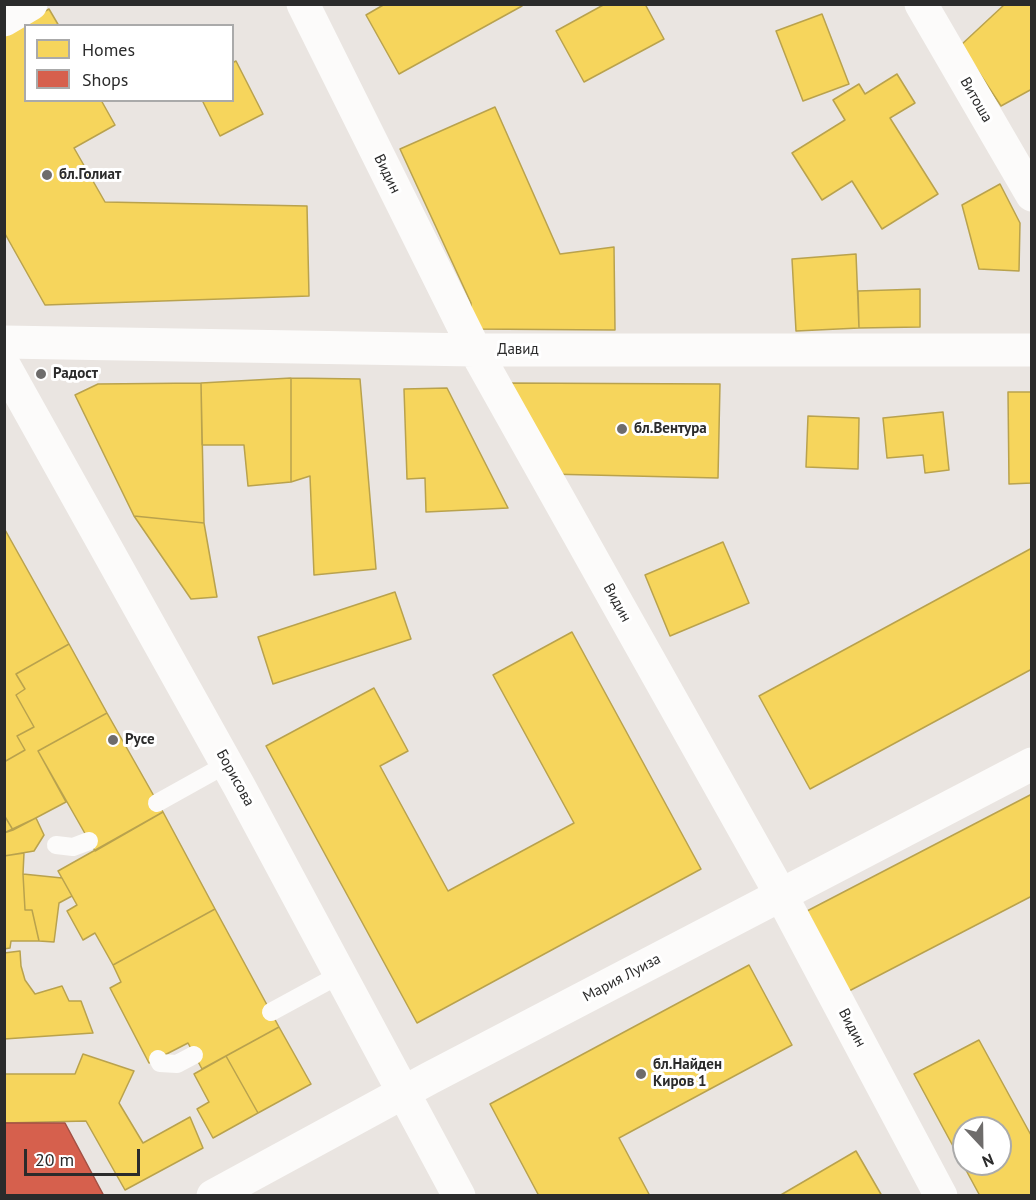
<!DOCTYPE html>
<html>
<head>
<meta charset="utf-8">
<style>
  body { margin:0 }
  #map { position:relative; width:1036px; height:1200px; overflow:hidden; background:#eae5e1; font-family:"PT Sans",sans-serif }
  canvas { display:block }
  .frame { position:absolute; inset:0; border:6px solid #2b2b2b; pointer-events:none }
  .legend { position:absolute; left:24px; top:24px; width:210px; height:78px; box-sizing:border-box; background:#fff; border:2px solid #aaa; margin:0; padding:8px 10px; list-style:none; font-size:18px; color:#2b2b2b }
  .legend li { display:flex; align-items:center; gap:12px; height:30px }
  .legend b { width:30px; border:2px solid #aaa }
  .north { position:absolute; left:952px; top:1116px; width:60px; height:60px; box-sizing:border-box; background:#fff; border:2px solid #aaa; border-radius:50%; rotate:158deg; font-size:16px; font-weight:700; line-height:24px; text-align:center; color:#2b2b2b }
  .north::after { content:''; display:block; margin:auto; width:21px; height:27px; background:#6e6c6b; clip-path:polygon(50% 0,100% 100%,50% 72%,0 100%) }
  .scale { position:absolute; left:24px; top:1149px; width:116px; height:27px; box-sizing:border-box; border:3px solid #2b2b2b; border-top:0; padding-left:8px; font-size:18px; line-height:21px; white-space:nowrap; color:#2b2b2b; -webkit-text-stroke:4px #fff; paint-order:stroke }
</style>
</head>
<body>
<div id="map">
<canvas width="1036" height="1200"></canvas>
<div class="frame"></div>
<ul class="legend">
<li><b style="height:16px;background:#f6d55c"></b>Homes</li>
<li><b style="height:16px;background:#d6604d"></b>Shops</li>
</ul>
<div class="north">N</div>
<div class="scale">20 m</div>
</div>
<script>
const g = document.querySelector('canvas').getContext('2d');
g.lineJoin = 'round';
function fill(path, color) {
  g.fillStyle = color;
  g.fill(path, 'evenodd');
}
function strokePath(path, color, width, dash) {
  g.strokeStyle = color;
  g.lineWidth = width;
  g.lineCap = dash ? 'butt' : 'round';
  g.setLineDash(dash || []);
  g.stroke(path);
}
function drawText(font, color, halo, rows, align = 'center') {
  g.font = font + ' "PT Sans",sans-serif';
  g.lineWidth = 6;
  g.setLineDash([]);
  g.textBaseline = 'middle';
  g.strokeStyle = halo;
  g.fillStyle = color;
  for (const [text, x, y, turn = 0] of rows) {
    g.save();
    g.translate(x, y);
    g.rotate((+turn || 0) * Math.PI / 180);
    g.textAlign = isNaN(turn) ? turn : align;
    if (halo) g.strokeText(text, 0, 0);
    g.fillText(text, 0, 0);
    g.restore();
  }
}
const homes = new Path2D(`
  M 385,4 L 521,4 L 522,6 L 399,74 L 366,15 Z
  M 605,4 L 645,4 L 664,39 L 584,82 L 556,31 Z
  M 1005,4 L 1032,4 L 1032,89 L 1001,106 L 961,45 Z
  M 49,9 L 59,26 L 26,26 L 26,100 L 101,100 L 115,125 L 74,148 L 105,202 L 307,206 L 309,296 L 45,305 L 4,232 L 4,34 Z
  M 822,14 L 849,84 L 803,101 L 776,31 Z
  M 236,61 L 263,114 L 220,136 L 202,100 L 232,100 L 232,63 Z
  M 897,74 L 915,103 L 890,118 L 938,194 L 882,229 L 852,181 L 822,200 L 792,153 L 845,120 L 833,100 L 859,84 L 865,94 Z
  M 495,107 L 560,254 L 614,247 L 615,330 L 471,329 L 471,303 L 400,149 Z
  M 1000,184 L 1020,223 L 1019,271 L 979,269 L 962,205 Z
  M 856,254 L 859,328 L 796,331 L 792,259 Z
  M 920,289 L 920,327 L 859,328 L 858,291 Z
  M 291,378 L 291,482 L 248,486 L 244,445 L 202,445 L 201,383 Z
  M 291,378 L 360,379 L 376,569 L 314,575 L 310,476 L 291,482 Z
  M 201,383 L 204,523 L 134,516 L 75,395 L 98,384 Z
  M 503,383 L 720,384 L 718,478 L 548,474 Z
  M 447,388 L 508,508 L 426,512 L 425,478 L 407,479 L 404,389 Z
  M 1008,392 L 1032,392 L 1032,483 L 1009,484 Z
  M 943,412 L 949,470 L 925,473 L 923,455 L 887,458 L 883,418 Z
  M 808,416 L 859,418 L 858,469 L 806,467 Z
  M 134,516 L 204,523 L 217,597 L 191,599 Z
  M 4,528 L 69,644 L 16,674 L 25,689 L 16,695 L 34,727 L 17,736 L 25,750 L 4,762 Z
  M 723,542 L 749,603 L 670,636 L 645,575 Z
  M 1032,548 L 1032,669 L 810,789 L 759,696 Z
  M 395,592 L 411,639 L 273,684 L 258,637 Z
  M 572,632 L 701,869 L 417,1023 L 266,746 L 374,688 L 408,751 L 380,766 L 448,891 L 574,823 L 493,675 Z
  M 69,644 L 107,713 L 38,751 L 66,802 L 13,830 L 4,815 L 4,762 L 25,750 L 17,736 L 34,727 L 16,695 L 25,689 L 16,674 Z
  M 107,713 L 163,812 L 95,851 L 38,751 Z
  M 1032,794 L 1032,896 L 849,991 L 807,911 Z
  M 163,812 L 215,909 L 113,965 L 95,933 L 83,940 L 67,911 L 77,905 L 58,871 Z
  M 4,815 L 13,830 L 4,833 Z
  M 36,818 L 44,835 L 34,851 L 4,856 L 4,833 Z
  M 24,853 L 23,874 L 25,910 L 32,910 L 39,941 L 11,941 L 10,948 L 4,949 L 4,856 Z
  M 23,874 L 62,878 L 72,896 L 59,903 L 54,942 L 39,941 L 32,910 L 25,910 Z
  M 215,909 L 279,1027 L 202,1069 L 188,1043 L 149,1063 L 110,988 L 121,982 L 113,965 Z
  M 20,951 L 21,966 L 25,980 L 35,994 L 62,986 L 69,1001 L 81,1001 L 93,1033 L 4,1039 L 4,953 Z
  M 749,965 L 792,1045 L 619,1138 L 650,1196 L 539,1196 L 490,1104 Z
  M 279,1027 L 311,1084 L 258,1113 L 226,1056 Z
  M 979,1040 L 1032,1137 L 1032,1196 L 980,1196 L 914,1074 ZM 964,1128 L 1000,1128 L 1000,1164 L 964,1164 Z
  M 83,1054 L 134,1071 L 119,1103 L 143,1143 L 190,1117 L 203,1148 L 125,1190 L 86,1121 L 4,1123 L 4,1074 L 75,1074 Z
  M 226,1056 L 258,1113 L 213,1138 L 197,1109 L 209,1102 L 194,1074 Z
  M 856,1151 L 882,1196 L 779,1196 Z`);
fill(homes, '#f6d55c');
strokePath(homes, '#b9a24d', 1.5);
const shops = new Path2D(`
  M 4,1123 L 65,1123 L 104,1196 L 4,1196 Z`);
fill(shops, '#d6604d');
strokePath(shops, '#a35043', 1.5);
strokePath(new Path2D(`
  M 157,803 L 227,764
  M 56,845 L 73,847 L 89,841
  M 271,1012 L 339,975
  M 158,1059 L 160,1063 L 177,1064 L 194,1055`), '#fcfbfa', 18);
strokePath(new Path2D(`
  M 303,4 L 475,350 L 781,895 L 941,1196
  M 921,4 L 1032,195
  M 4,342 L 475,350 L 1032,350`), '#fcfbfa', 33);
strokePath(new Path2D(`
  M 4,20 L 31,4
  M 4,365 L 239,786 L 459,1196
  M 213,1196 L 430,1078 L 1032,764`), '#fcfbfa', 33);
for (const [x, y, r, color] of [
  [47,175,6,"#6e6c6b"],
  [41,374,6,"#6e6c6b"],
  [622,429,6,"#6e6c6b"],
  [113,740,6,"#6e6c6b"],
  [641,1074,6,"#6e6c6b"]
]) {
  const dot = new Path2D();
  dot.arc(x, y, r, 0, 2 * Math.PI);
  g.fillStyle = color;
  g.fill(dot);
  strokePath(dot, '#fff', 2);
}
drawText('15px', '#2b2b2b', '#fff', [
  ["Витоша",976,100,60],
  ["Видин",387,174,64],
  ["Давид",518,350],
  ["Видин",617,603,61],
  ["Борисова",235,778,61],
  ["Мария Луиза",622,978,-28],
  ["Видин",852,1028,62]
]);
drawText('bold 15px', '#2b2b2b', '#fff', [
  ["бл.Голиат",59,175],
  ["Радост",53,374],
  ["бл.Вентура",634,429],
  ["Русе",125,740],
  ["бл.Найден",653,1065],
  ["Киров 1",653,1082]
], 'left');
</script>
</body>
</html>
